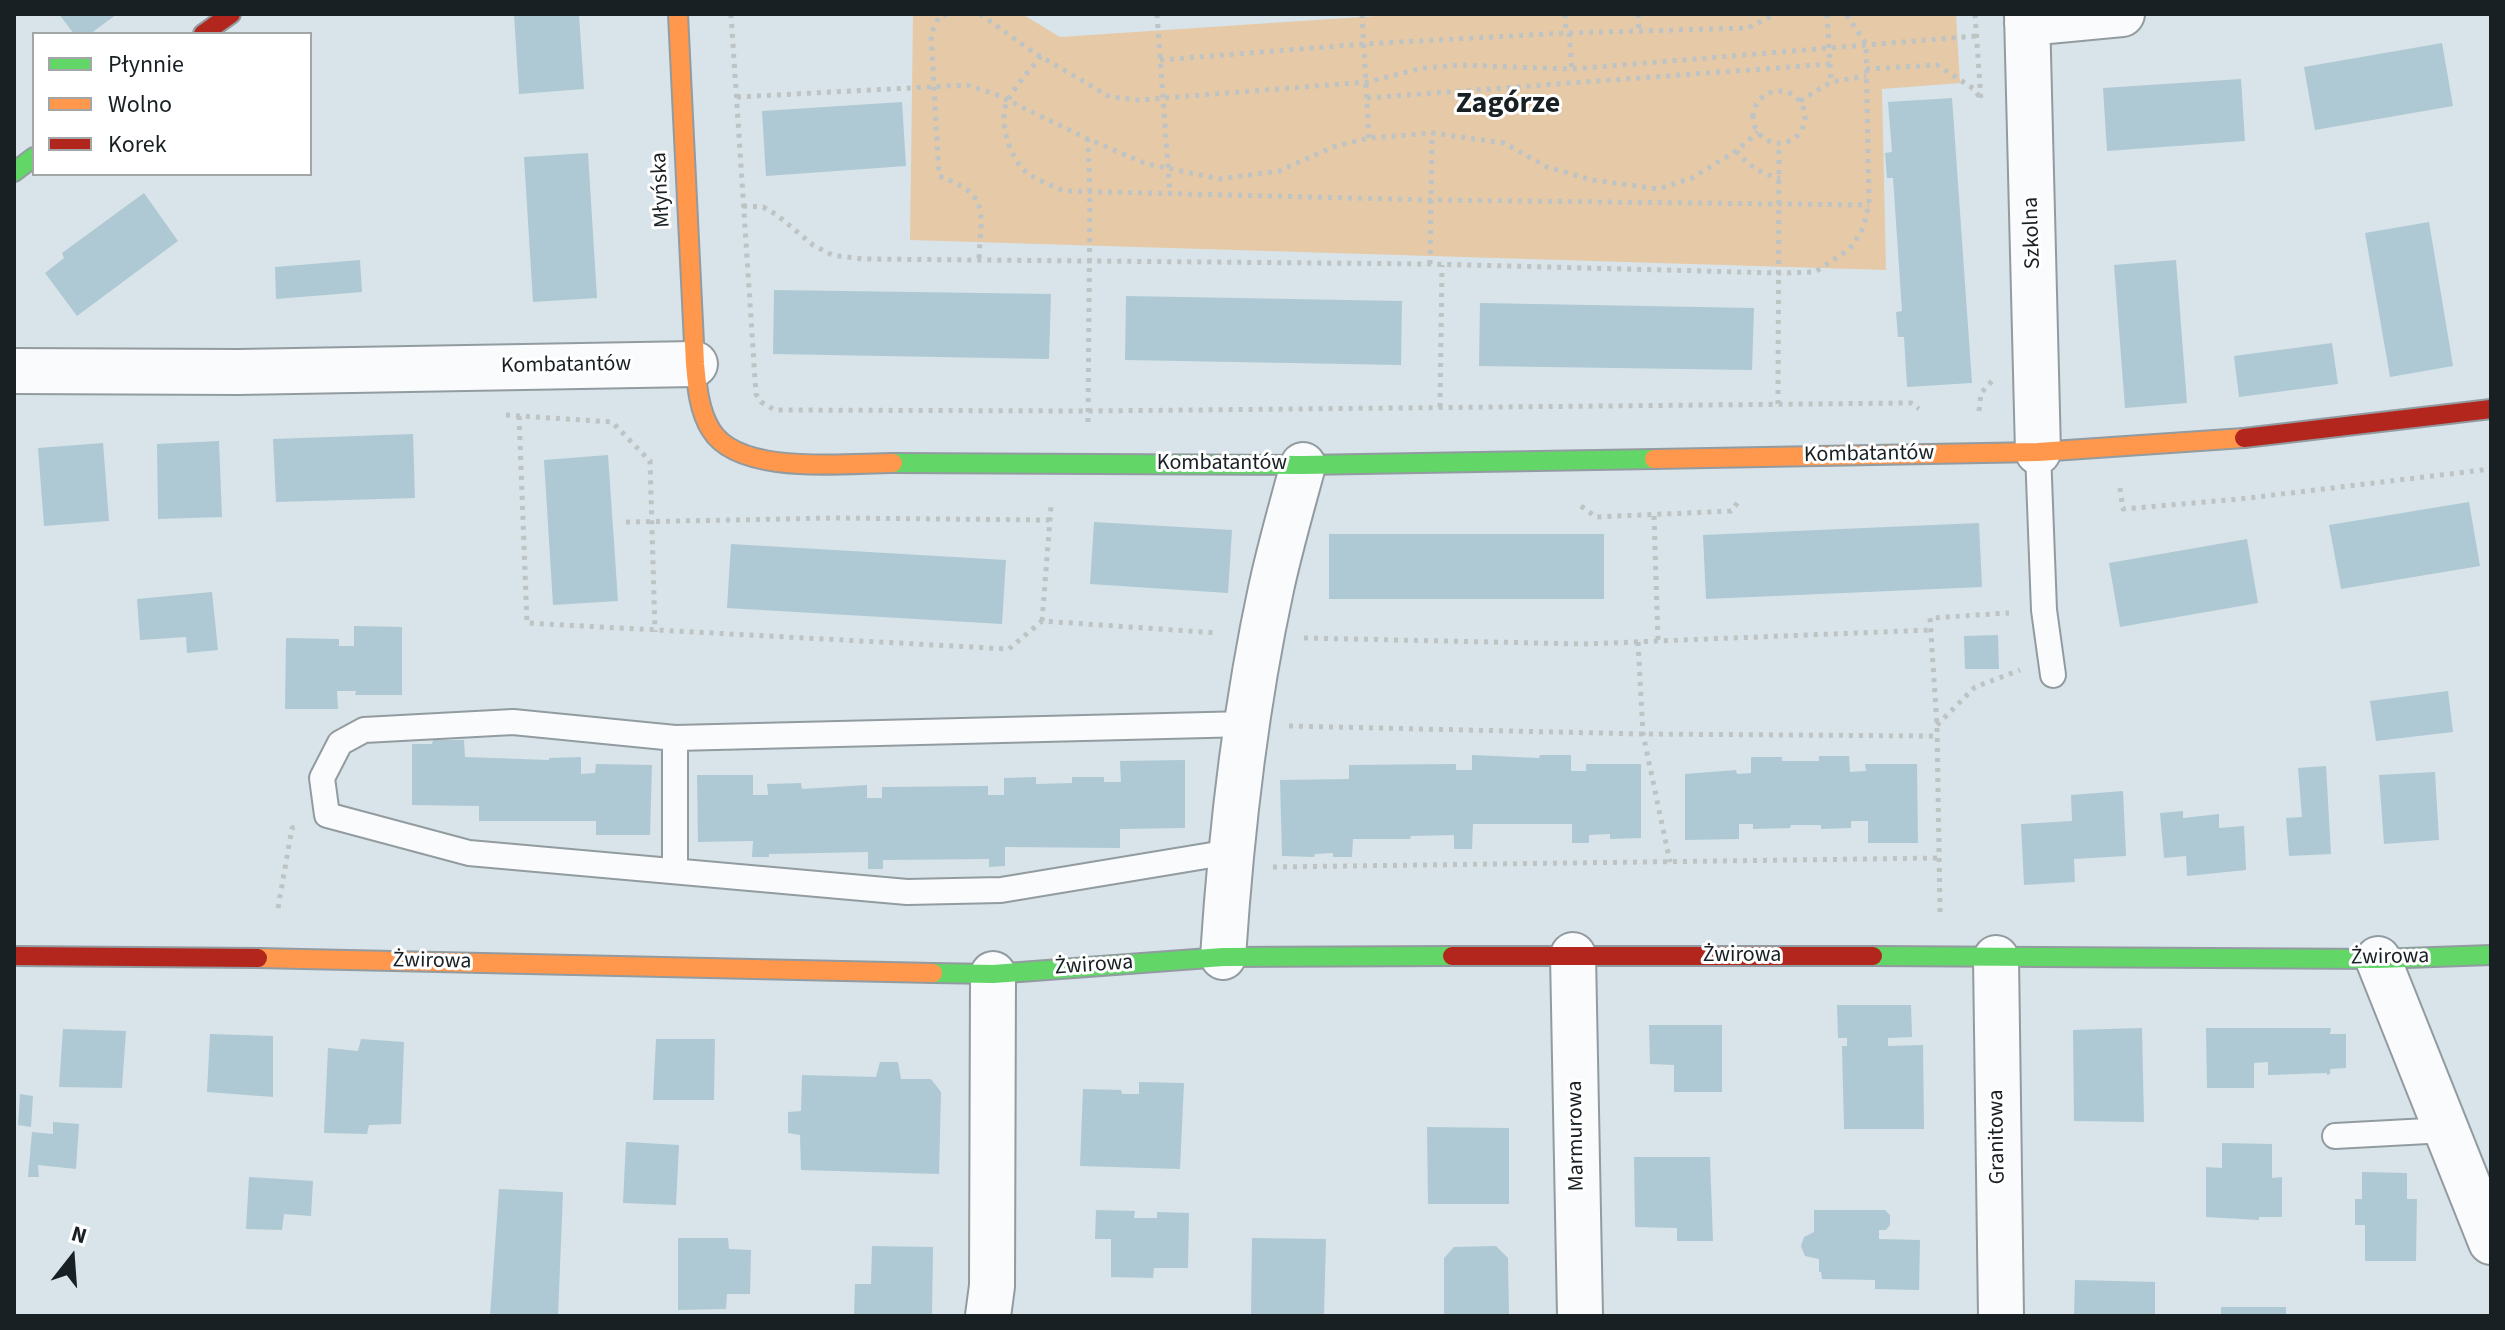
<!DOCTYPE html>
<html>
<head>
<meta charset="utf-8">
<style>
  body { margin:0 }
  #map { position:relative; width:2505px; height:1330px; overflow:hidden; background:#d8e4ea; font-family:"Source Sans 3",sans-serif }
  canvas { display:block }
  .frame { position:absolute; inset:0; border:16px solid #182024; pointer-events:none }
  .legend { position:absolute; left:32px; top:32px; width:280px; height:144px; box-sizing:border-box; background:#fff; border:2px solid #a3a6a7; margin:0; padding:10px 14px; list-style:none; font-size:24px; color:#182024 }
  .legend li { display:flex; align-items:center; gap:16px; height:40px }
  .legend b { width:40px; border:2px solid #a3a6a7 }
  .north { position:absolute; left:32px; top:1218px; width:80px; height:80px; -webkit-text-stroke:6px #fff; paint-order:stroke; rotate:17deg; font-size:22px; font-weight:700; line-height:32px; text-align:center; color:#182024 }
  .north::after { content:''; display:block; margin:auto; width:28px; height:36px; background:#182024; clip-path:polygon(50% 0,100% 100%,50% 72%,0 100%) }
</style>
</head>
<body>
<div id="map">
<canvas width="2505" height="1330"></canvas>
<div class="frame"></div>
<ul class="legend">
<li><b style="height:10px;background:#63d668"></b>Płynnie</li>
<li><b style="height:10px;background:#ff974d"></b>Wolno</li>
<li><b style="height:10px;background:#b3261e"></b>Korek</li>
</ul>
<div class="north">N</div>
</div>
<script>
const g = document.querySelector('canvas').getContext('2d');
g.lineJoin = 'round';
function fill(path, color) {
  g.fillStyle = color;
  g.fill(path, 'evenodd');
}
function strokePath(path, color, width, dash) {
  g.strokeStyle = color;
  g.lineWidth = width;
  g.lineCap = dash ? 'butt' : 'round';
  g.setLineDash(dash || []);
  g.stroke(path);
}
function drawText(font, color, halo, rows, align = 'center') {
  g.font = font + ' "Source Sans 3",sans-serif';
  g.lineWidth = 6;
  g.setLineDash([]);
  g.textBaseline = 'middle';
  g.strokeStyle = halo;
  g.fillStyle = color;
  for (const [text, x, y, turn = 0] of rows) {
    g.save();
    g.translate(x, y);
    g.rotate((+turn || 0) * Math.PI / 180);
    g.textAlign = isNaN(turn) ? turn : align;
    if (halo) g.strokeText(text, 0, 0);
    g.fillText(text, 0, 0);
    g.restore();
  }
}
fill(new Path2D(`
  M 913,14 L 1022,14 L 1060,37 L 1406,14 L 1956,14 L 1960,83 L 1882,89 L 1886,270 L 910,240 Z`), '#e6caa7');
fill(new Path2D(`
  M 59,14 L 117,14 L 90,34 L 74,34 Z
  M 514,14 L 579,14 L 584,89 L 519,94 Z
  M 2442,43 L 2453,106 L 2315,130 L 2304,67 Z
  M 2241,79 L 2245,141 L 2107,151 L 2103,88 Z
  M 1952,98 L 1972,383 L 1907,387 L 1904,337 L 1898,337 L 1896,312 L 1902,311 L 1893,178 L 1887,178 L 1885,153 L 1892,152 L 1888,102 Z
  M 902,102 L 906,166 L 766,176 L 762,111 Z
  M 588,153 L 597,298 L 533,302 L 524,157 Z
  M 144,193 L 178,241 L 77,316 L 45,273 L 64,258 L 62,253 Z
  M 2429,222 L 2453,366 L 2390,377 L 2365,233 Z
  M 360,260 L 362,292 L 276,299 L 275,267 Z
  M 2176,260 L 2187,403 L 2125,408 L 2114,265 Z
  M 774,290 L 1051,294 L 1049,359 L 773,354 Z
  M 1126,296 L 1402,301 L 1401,365 L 1125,360 Z
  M 1480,303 L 1754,308 L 1752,370 L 1479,366 Z
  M 2332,343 L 2338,384 L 2239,397 L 2234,356 Z
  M 413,434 L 415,498 L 276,502 L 273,439 Z
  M 219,441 L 222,517 L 158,519 L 157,444 Z
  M 103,443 L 109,521 L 44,526 L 38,448 Z
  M 608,455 L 618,601 L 553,605 L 544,460 Z
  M 2469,502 L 2480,566 L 2341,589 L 2329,525 Z
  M 1094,522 L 1232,530 L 1228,593 L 1090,584 Z
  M 1979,523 L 1982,587 L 1706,599 L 1703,535 Z
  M 1329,534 L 1604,534 L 1604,599 L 1329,599 Z
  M 2247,539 L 2258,603 L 2120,627 L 2109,563 Z
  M 731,544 L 1006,560 L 1002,624 L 727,608 Z
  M 212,592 L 218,650 L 187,653 L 186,637 L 140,640 L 137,599 Z
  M 354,626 L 402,627 L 402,695 L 355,695 L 356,691 L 337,691 L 338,709 L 285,709 L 286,638 L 339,639 L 339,646 L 354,646 Z
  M 1998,635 L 1999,669 L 1965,669 L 1964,636 Z
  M 2448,691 L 2453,732 L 2376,741 L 2370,701 Z
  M 433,740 L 464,740 L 465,757 L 549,760 L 549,758 L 581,757 L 581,774 L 595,773 L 596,764 L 652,765 L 650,835 L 596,835 L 596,821 L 479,821 L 479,806 L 412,805 L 412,744 L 432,744 Z
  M 1472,755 L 1539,758 L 1540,755 L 1571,755 L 1571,771 L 1586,771 L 1586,764 L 1641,764 L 1641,838 L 1610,839 L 1610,834 L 1589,835 L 1589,843 L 1572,843 L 1572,824 L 1473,824 L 1472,849 L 1454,849 L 1454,835 L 1411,836 L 1410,839 L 1353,839 L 1352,857 L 1333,857 L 1333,853 L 1315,854 L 1314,857 L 1282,856 L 1280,780 L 1349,779 L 1349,765 L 1456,764 L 1456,770 L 1472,770 Z
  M 1819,756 L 1849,756 L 1850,772 L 1866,771 L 1865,764 L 1917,764 L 1918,843 L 1868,843 L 1868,821 L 1851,821 L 1851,828 L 1821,829 L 1821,825 L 1791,825 L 1790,828 L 1753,829 L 1753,824 L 1739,824 L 1739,839 L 1685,840 L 1685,774 L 1736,770 L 1737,774 L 1751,773 L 1751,757 L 1782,757 L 1782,761 L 1819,761 Z
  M 1185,760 L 1185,828 L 1120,829 L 1120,848 L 1005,847 L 1005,866 L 989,867 L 989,859 L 883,860 L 883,869 L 868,869 L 868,852 L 769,854 L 769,857 L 752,857 L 753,841 L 698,842 L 697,775 L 753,775 L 753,795 L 768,795 L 767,784 L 801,783 L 802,789 L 867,785 L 867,798 L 882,798 L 882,787 L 988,786 L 988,795 L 1004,795 L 1004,778 L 1036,777 L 1036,784 L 1072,783 L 1072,777 L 1104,777 L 1104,782 L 1121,782 L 1120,761 Z
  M 2326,766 L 2331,854 L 2289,856 L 2286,818 L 2302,817 L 2298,768 Z
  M 2435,772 L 2439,840 L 2384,844 L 2379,775 Z
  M 2123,791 L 2126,856 L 2074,859 L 2075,882 L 2024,885 L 2021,824 L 2072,821 L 2071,795 Z
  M 2183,811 L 2183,818 L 2219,814 L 2219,828 L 2244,826 L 2246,870 L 2187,876 L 2186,856 L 2164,858 L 2160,813 Z
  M 1837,1005 L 1911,1005 L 1912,1037 L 1888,1038 L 1888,1046 L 1923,1045 L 1924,1129 L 1844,1129 L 1842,1046 L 1847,1046 L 1847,1038 L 1838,1038 Z
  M 1649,1025 L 1722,1025 L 1722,1092 L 1674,1092 L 1674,1065 L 1650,1064 Z
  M 2142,1028 L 2144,1122 L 2074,1121 L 2073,1030 Z
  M 2206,1028 L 2331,1028 L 2330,1034 L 2346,1034 L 2346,1068 L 2330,1069 L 2330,1074 L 2327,1075 L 2327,1073 L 2268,1075 L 2268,1062 L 2254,1063 L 2254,1088 L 2207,1088 Z
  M 63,1029 L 126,1031 L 122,1088 L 59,1087 Z
  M 210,1034 L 273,1036 L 273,1097 L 207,1092 Z
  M 361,1039 L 404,1042 L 401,1124 L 369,1125 L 367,1134 L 324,1133 L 328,1048 L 358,1051 Z
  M 656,1039 L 715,1039 L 714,1100 L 653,1100 Z
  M 880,1062 L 898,1062 L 901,1079 L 931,1079 L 941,1092 L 939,1174 L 801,1170 L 800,1135 L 788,1133 L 788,1112 L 801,1111 L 802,1075 L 876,1077 Z
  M 1139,1082 L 1184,1083 L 1180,1169 L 1080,1166 L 1083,1089 L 1121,1090 L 1122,1094 L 1139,1094 Z
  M 20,1094 L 33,1096 L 31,1127 L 18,1125 Z
  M 53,1122 L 79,1124 L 76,1169 L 38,1165 L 39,1177 L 28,1177 L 32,1132 L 53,1134 Z
  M 1427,1127 L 1509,1128 L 1509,1204 L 1428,1204 Z
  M 626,1142 L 679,1145 L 676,1205 L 623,1203 Z
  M 2222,1143 L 2272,1144 L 2272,1178 L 2282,1177 L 2282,1217 L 2259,1217 L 2259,1220 L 2206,1217 L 2206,1167 L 2222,1168 Z
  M 1634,1157 L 1710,1157 L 1713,1241 L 1677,1241 L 1677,1228 L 1635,1227 Z
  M 2362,1172 L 2407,1173 L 2407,1199 L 2417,1199 L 2416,1261 L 2365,1261 L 2365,1225 L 2355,1225 L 2355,1199 L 2362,1199 Z
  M 249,1177 L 313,1181 L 311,1216 L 284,1214 L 282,1230 L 246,1229 Z
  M 499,1189 L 563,1192 L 558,1316 L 490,1316 Z
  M 1096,1210 L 1135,1211 L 1134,1218 L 1157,1218 L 1157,1212 L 1189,1213 L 1188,1268 L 1154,1268 L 1153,1278 L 1111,1277 L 1111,1239 L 1095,1239 Z
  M 1814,1210 L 1885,1210 L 1890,1215 L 1890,1225 L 1886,1230 L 1879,1230 L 1879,1239 L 1920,1240 L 1919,1290 L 1875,1289 L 1875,1280 L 1822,1279 L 1821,1272 L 1819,1272 L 1819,1259 L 1805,1256 L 1801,1246 L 1804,1237 L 1814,1232 Z
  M 678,1238 L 728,1238 L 729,1249 L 751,1250 L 750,1294 L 727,1294 L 726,1309 L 678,1310 Z
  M 1252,1238 L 1326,1239 L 1324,1316 L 1251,1316 Z
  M 872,1246 L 933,1247 L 932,1316 L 854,1316 L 855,1284 L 871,1284 Z
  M 1496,1246 L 1508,1258 L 1509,1316 L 1444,1316 L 1444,1258 L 1454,1247 Z
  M 2075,1280 L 2155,1282 L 2155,1316 L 2074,1316 Z
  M 2221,1307 L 2286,1307 L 2286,1316 L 2221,1316 Z`), '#aec9d3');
const lane = new Path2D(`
  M 2038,452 L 2044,610 L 2053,675
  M 675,738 L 675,869
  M 1230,852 L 1001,890 L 907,892 L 469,853 L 327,815 L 322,778 L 340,743 L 364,730 L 513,722 L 675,738 L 1248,724
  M 2335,1136 L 2446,1130`);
const street = new Path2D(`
  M 2027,14 L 2038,452
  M 2027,23 L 2122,14
  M 14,371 L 238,372 L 695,364
  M 1573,955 L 1580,1316
  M 1223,957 C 1231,834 1245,709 1271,589 C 1280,547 1292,506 1303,465
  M 1996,958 L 2001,1316
  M 2378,959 L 2491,1242
  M 988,1316 L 992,1286 L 993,974`);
const fast = new Path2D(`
  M 14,172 L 34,157
  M 893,463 L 1303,465 L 1654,459
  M 1873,956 L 2378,959 L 2491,955
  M 933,973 L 993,974 L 1223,957 L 1452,956`);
const slow = new Path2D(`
  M 678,14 L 695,364 C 697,386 699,411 711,430 C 739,476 845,463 893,463
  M 1654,459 L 2038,452 L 2244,438
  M 258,958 L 933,973`);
const jam = new Path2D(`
  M 203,34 L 231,14
  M 2244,438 L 2491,409
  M 14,956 L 258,958
  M 1452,956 L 1873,956`);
strokePath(lane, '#929ba0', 28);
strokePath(street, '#929ba0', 48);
strokePath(fast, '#929ba0', 22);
strokePath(slow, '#929ba0', 22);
strokePath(jam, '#929ba0', 22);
strokePath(new Path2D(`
  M 731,14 L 756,394 L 761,402 L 775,410 L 1087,411 L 1911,403 L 1919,409
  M 947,14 L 939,17 L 931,34 L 939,176 C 991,195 981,211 979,259
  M 980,14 L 1033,52 L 1110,97 L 1139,100 L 1367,82 L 1423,68 L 1460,65 L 1572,69 L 1976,36
  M 1157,14 L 1170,194
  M 1362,14 L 1369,138
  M 1565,14 L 1566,33
  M 1638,14 L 1639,30
  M 1827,14 L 1831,82
  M 1975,14 L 1981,101
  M 1569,33 L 1572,69
  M 1041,56 C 1030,70 1015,86 1007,102 C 998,121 1010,158 1025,171 C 1036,180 1051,185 1064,191 L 1431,200 L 1869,205
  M 1160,60 L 1364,44 L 1566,33 L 1748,28 L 1776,14
  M 1866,69 L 1937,65 L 1974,89 L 1981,99
  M1753 117a26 26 0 1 1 52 0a26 26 0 1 1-52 0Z
  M 737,97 L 967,85 L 997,95 L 1088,139 L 1147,164 L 1220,179 L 1279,171 L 1333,147 L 1369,138 L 1432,133 L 1504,143 L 1547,167 L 1592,180 L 1658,189 L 1692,178 L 1736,151 L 1758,132
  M 1367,98 L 1830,64
  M 1800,101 L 1831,82 L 1866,76
  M 1736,151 C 1748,165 1762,175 1780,178
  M 743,206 L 763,207 L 777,215 L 813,245 L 832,255 L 864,259 L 1430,264 L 1780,273 L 1815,272 L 1845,252 L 1853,245 L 1863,228 L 1869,205 L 1866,44 L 1846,14
  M 1430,264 L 1432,133
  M 1778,404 L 1779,144
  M 1440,407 L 1442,265
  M 1979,411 L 1981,393 L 1992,381
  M 506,415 L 612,422 L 650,461 L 655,632
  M 519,416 L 527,623 L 1009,649 L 1042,621 L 1218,633
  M 1088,422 L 1090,193 L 1088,139
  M 2120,488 L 2123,509 L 2240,499 L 2491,469
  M 1581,506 L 1596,517 L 1731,511 L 1739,501
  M 1654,516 L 1658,641
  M 626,522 L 835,518 L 1049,520
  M 1042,621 L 1051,506
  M 1304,638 L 1584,644 L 1931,630
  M 1638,642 L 1643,734 L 1670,862
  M 1937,725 L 1975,687 L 2020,670
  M 1289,726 L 1643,734 L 1936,736
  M 1273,867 L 1939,858
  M 278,908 L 292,828 L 296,827
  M 1940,912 L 1937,726 L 1930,618 L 2009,613`), '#bec3c4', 5, [4, 6]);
strokePath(lane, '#f9fbfc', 24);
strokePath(street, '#f9fbfc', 44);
strokePath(fast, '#63d668', 18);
strokePath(slow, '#ff974d', 18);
strokePath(jam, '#b3261e', 18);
drawText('22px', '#182024', '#fff', [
  ["Młyńska",662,190,-93],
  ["Szkolna",2033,233,-92],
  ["Kombatantów",566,366,-1],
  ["Kombatantów",1869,455,-1],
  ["Kombatantów",1222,464],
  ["Żwirowa",1742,956],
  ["Żwirowa",2390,958,-1],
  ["Żwirowa",432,962,1],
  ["Żwirowa",1094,966,-4],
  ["Marmurowa",1577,1136,-91],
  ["Granitowa",1998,1137,-91]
]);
drawText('bold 30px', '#182024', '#fff', [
  ["Zagórze",1508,105]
]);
</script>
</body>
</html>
